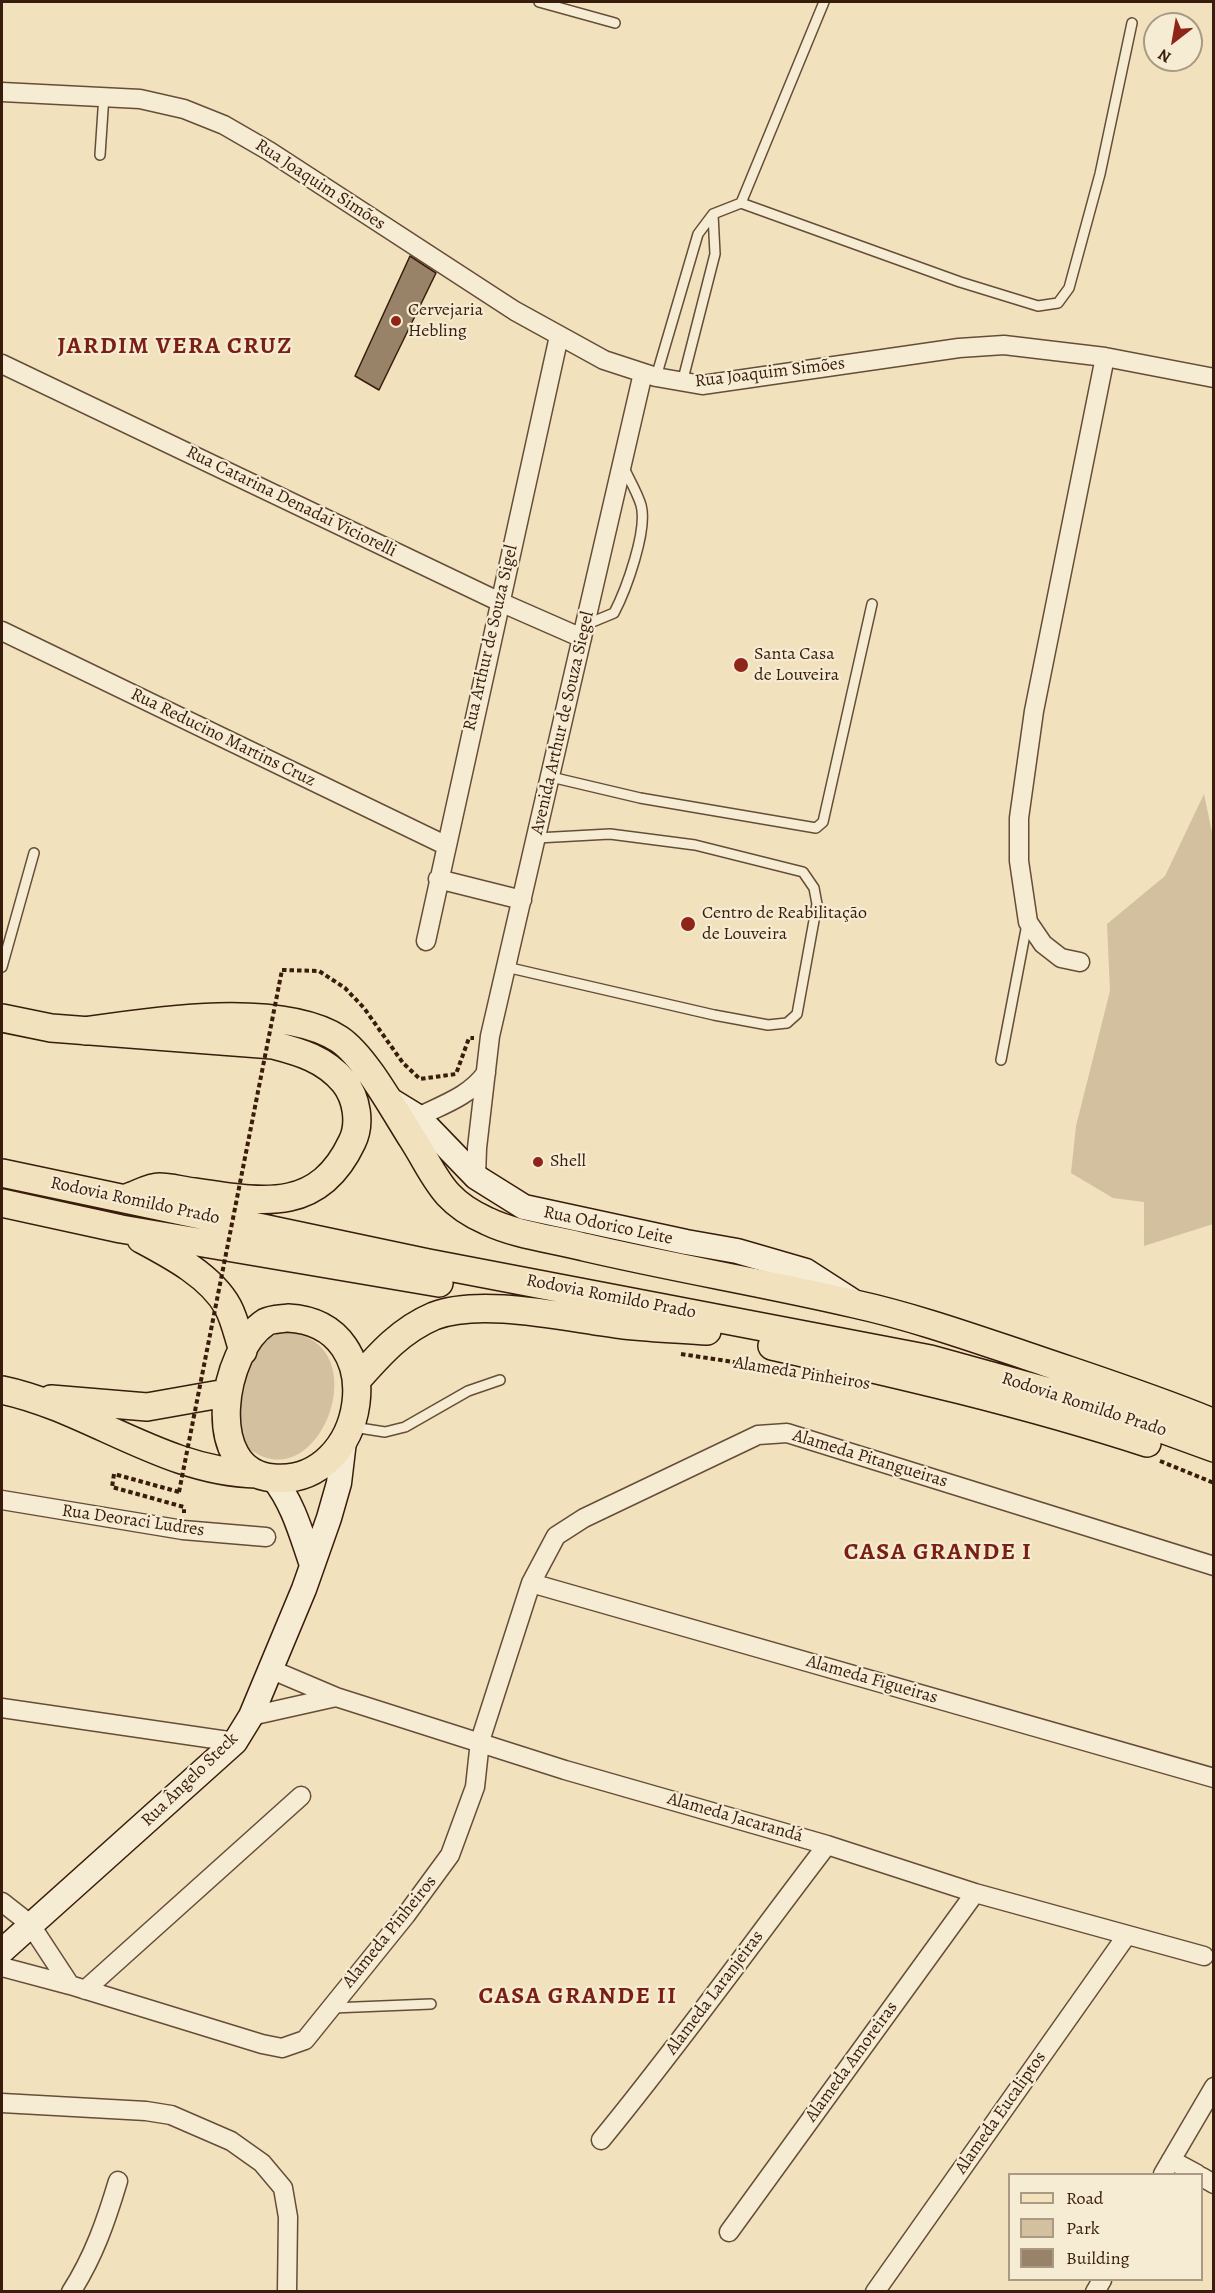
<!DOCTYPE html>
<html>
<head>
<meta charset="utf-8">
<style>
  body { margin:0 }
  #map { position:relative; width:1215px; height:2293px; overflow:hidden; background:#f1e1bc; font-family:Alegreya,serif }
  canvas { display:block }
  .frame { position:absolute; inset:0; border:3px solid #381c0c; pointer-events:none }
  .legend { position:absolute; left:1008px; top:2173px; width:195px; height:108px; box-sizing:border-box; background:#f6ecd3; border:2px solid #aa9983; margin:0; padding:8px 10px; list-style:none; font-size:18px; color:#381c0c }
  .legend li { display:flex; align-items:center; gap:12px; height:30px }
  .legend b { width:30px; border:2px solid #aa9983 }
  .north { position:absolute; left:1143px; top:12px; width:60px; height:60px; box-sizing:border-box; background:#f6ecd3; border:2px solid #aa9983; border-radius:50%; rotate:211deg; font-size:16px; font-weight:700; line-height:24px; text-align:center; color:#381c0c }
  .north::after { content:''; display:block; margin:auto; width:21px; height:27px; background:#8f2418; clip-path:polygon(50% 0,100% 100%,50% 72%,0 100%) }
</style>
</head>
<body>
<div id="map">
<canvas width="1215" height="2293"></canvas>
<div class="frame"></div>
<ul class="legend">
<li><b style="height:8px;background:#f1e1bc"></b>Road</li>
<li><b style="height:16px;background:#d2c09e"></b>Park</li>
<li><b style="height:16px;background:#988268"></b>Building</li>
</ul>
<div class="north">N</div>
</div>
<script>
const g = document.querySelector('canvas').getContext('2d');
g.lineJoin = 'round';
function fill(path, color) {
  g.fillStyle = color;
  g.fill(path, 'evenodd');
}
function strokePath(path, color, width, dash) {
  g.strokeStyle = color;
  g.lineWidth = width;
  g.lineCap = dash ? 'butt' : 'round';
  g.setLineDash(dash || []);
  g.stroke(path);
}
function drawText(font, color, halo, rows, align = 'center') {
  g.font = font + ' Alegreya,serif';
  g.lineWidth = 4.5;
  g.setLineDash([]);
  g.textBaseline = 'middle';
  g.strokeStyle = halo;
  g.fillStyle = color;
  for (const [text, x, y, turn = 0] of rows) {
    g.save();
    g.translate(x, y);
    g.rotate((+turn || 0) * Math.PI / 180);
    g.textAlign = isNaN(turn) ? turn : align;
    if (halo) g.strokeText(text, 0, 0);
    g.fillText(text, 0, 0);
    g.restore();
  }
}
fill(new Path2D(`
  M 1204,794 L 1214,842 L 1213,1224 L 1144,1246 L 1144,1202 L 1113,1198 L 1071,1173 L 1076,1126 L 1110,991 L 1107,924 L 1165,876 Z
  M 282,1332 C 380,1335 323,1496 254,1452 C 241,1445 240,1435 238,1421 C 233,1385 244,1345 282,1332 Z`), '#d2c09e');
const building = new Path2D(`
  M 410,256 L 436,273 L 379,390 L 355,376 Z`);
fill(building, '#988268');
strokePath(building, '#381c0c', 1.5);
const lane = new Path2D(`
  M 539,2 L 615,23
  M 100,155 L 104,95
  M 741,203 L 824,2
  M 656,377 L 698,234 L 713,214 L 741,203 L 960,282 L 1038,306 L 1058,303 L 1069,288 L 1100,174 L 1132,23
  M 682,383 L 715,254 L 713,214
  M 585,625 L 614,613 C 626,590 648,530 641,505 C 637,492 629,479 623,466
  M 551,777 L 640,798 L 816,828 L 823,822 L 872,604
  M 2,967 L 34,853
  M 506,967 L 714,1015 L 768,1025 L 787,1023 L 797,1014 L 817,904 L 814,888 L 803,872 L 695,845 L 610,834 L 537,838
  M 1001,1060 L 1027,924
  M 353,1427 L 385,1432 L 405,1427 L 468,1391 L 500,1380
  M 332,2008 L 431,2004`);
const street = new Path2D(`
  M 2,92 L 140,99 L 184,109 L 224,125 L 269,151 L 515,311 L 604,360 L 656,377 L 702,385 L 959,348 L 1004,345 L 1105,357 L 1214,378
  M 2,364 L 500,602 L 582,638
  M 2,631 L 445,845
  M 438,879 L 522,900
  M 426,941 L 559,336
  M 1080,962 L 1061,958 L 1043,944 L 1028,922 L 1019,861 L 1019,818 L 1034,711 L 1105,357
  M 418,1117 C 442,1105 470,1096 486,1073
  M 476,1177 L 477,1148 L 490,1036 L 643,373
  M 2,1500 L 183,1530 L 266,1537
  M 531,1583 L 1214,1778
  M 270,1669 L 336,1697 L 565,1770 L 827,1845 L 975,1893 L 1204,1956
  M 2,1708 L 235,1742
  M 251,1716 L 336,1697
  M 2,1902 L 30,1924 L 70,1985
  M 2,1967 L 70,1985 L 262,2044 L 282,2048 L 305,2040 L 406,1915 L 450,1855 L 475,1787 L 480,1741 L 531,1583 L 556,1536 L 584,1518 L 758,1435 L 787,1433 L 1214,1566
  M 85,1990 L 301,1796
  M 2,2103 L 146,2111 L 171,2115 L 231,2141 L 262,2163 L 283,2188 L 288,2217 L 287,2292
  M 601,2140 C 680,2044 752,1943 827,1845
  M 1171,2160 L 1197,2174
  M 1163,2174 L 1214,2087
  M 1202,2177 L 1214,2184
  M 729,2232 L 975,1893
  M 71,2292 C 94,2256 106,2221 118,2181
  M 875,2292 L 1127,1935
  M 1095,2292 L 1102,2280`);
const secondary = new Path2D(`
  M 387,1098 L 418,1117 L 476,1177 L 524,1207 L 686,1242 L 737,1251 L 806,1271 L 851,1300
  M 273,1478 C 293,1503 301,1533 311,1562
  M 2,1951 L 235,1742 L 251,1716 L 304,1589 L 329,1518 L 339,1483 L 344,1441`);
const primary = new Path2D(`
  M 2,1018 L 51,1028 L 273,1045 C 300,1052 325,1059 344,1082 C 357,1098 361,1124 352,1142 C 318,1214 262,1202 195,1192 C 183,1191 171,1187 159,1187 C 150,1187 138,1194 129,1197
  M 85,1031 C 152,1021 280,1001 339,1039 C 365,1056 395,1112 413,1140 C 437,1178 442,1201 487,1221 C 516,1235 553,1239 584,1247 C 674,1268 765,1283 855,1304 C 914,1317 973,1338 1030,1357 C 1091,1378 1154,1398 1214,1423
  M 2,1173 L 428,1263 L 930,1359 L 1093,1404 L 1214,1448
  M 2,1203 L 121,1229 L 439,1283
  M 141,1239 C 171,1255 211,1276 228,1307 C 235,1320 238,1336 243,1351
  M 288,1318 C 395,1324 367,1487 273,1478 C 202,1472 222,1350 266,1322 C 272,1319 281,1319 288,1318 Z
  M 772,1346 C 898,1374 1024,1403 1147,1443
  M 357,1380 C 380,1354 401,1330 434,1316 C 483,1297 571,1319 624,1325 C 652,1328 679,1329 707,1331
  M 2,1390 C 88,1408 164,1472 256,1474
  M 51,1399 L 147,1407 L 226,1393`);
strokePath(lane, '#664d38', 12);
strokePath(street, '#664d38', 21);
strokePath(secondary, '#381c0c', 27);
strokePath(primary, '#381c0c', 30);
strokePath(new Path2D(`
  M 282,970 L 319,971 L 345,988 L 364,1008 L 403,1063 L 420,1079 L 456,1074 L 469,1038 L 474,1038
  M 681,1354 L 760,1366
  M 1160,1461 L 1214,1483
  M 179,1492 L 114,1474 L 112,1487 L 184,1507 L 184,1513`), '#381c0c', 4, [4.5, 3]);
strokePath(lane, '#f6ecd3', 9);
strokePath(street, '#f6ecd3', 18);
strokePath(secondary, '#f6ecd3', 24);
strokePath(primary, '#f1e1bc', 27);
strokePath(new Path2D(`
  M 179,1492 L 282,970`), '#381c0c', 4, [4.5, 3]);
for (const [x, y, r, color] of [
  [396,321,6,"#8f2418"],
  [741,665,8,"#8f2418"],
  [688,924,8,"#8f2418"],
  [538,1162,6,"#8f2418"]
]) {
  const dot = new Path2D();
  dot.arc(x, y, r, 0, 2 * Math.PI);
  g.fillStyle = color;
  g.fill(dot);
  strokePath(dot, '#f6ecd3', 2);
}
drawText('18px', '#381c0c', '#f6ecd3', [
  ["Rua Joaquim Simões",320,185,33],
  ["Rua Joaquim Simões",770,373,-7],
  ["Rua Catarina Denadai Viciorelli",291,502,26],
  ["Rua Arthur de Souza Sigel",491,638,-77],
  ["Avenida Arthur de Souza Siegel",563,723,-77],
  ["Rua Reducino Martins Cruz",223,738,26],
  ["Rodovia Romildo Prado",135,1201,12],
  ["Rua Odorico Leite",608,1226,12],
  ["Rodovia Romildo Prado",611,1297,11],
  ["Alameda Pinheiros",802,1374,9],
  ["Rodovia Romildo Prado",1084,1405,18],
  ["Alameda Pitangueiras",870,1459,17],
  ["Rua Deoraci Ludres",133,1521,8],
  ["Alameda Figueiras",872,1680,16],
  ["Rua Ângelo Steck",190,1780,-44],
  ["Alameda Jacarandá",735,1818,16],
  ["Alameda Pinheiros",390,1932,-51],
  ["Alameda Laranjeiras",715,1993,-53],
  ["Alameda Amoreiras",852,2062,-54],
  ["Alameda Eucaliptos",1001,2113,-55]
]);
drawText('18px', '#381c0c', '#f6ecd3', [
  ["Cervejaria",408,311],
  ["Hebling",408,332],
  ["Santa Casa",754,655],
  ["de Louveira",754,676],
  ["Centro de Reabilitação",702,914],
  ["de Louveira",702,935],
  ["Shell",550,1162]
], 'left');
g.letterSpacing = '1.5px';
drawText('bold 24px', '#7a1f14', '#f6ecd3', [
  ["JARDIM VERA CRUZ",175,347],
  ["CASA GRANDE I",938,1553],
  ["CASA GRANDE II",578,1997]
]);
g.letterSpacing = '0px';
</script>
</body>
</html>
